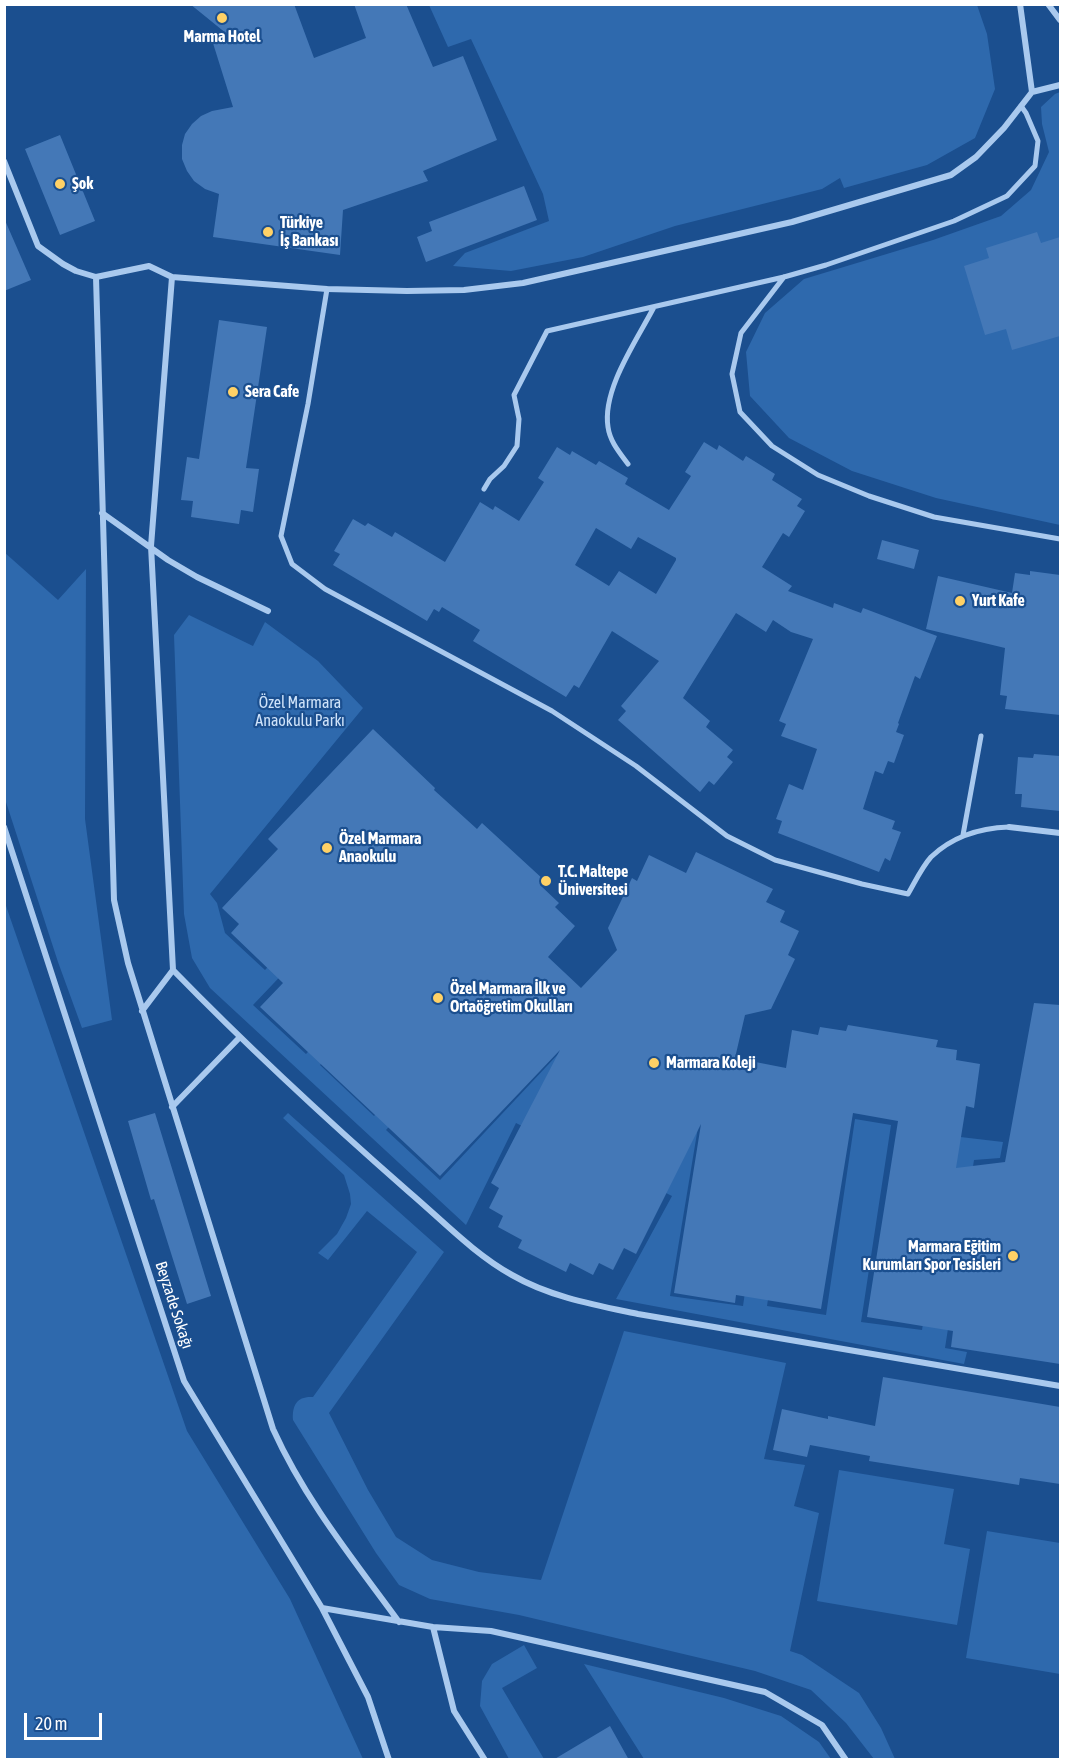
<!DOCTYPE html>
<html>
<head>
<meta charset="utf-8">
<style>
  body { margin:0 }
  #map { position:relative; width:1065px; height:1764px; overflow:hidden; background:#1b4f8f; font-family:"Asap Condensed",sans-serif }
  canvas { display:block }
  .frame { position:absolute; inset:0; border:6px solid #fff; pointer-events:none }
  .scale { position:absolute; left:24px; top:1713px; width:78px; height:27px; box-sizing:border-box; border:3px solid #fff; border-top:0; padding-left:8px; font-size:18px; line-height:21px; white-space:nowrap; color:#fff; -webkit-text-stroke:4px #1b4f8f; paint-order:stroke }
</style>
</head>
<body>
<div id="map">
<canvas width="1065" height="1764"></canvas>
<div class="frame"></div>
<div class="scale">20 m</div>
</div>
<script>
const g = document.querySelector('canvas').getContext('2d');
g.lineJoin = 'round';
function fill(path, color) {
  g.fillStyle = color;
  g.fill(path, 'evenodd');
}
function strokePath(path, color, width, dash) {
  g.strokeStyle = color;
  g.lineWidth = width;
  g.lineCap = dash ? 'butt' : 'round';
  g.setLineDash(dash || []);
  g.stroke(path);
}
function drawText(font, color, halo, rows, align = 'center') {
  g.font = font + ' "Asap Condensed",sans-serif';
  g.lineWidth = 4.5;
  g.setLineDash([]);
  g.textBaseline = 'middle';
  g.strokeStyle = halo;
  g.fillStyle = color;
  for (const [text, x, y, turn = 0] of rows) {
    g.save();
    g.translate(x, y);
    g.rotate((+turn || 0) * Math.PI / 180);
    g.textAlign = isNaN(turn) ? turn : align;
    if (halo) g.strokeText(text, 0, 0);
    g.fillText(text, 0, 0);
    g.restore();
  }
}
fill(new Path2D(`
  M 429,5 L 977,5 L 987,34 L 995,89 L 975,138 L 927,165 L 844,188 L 840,178 L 822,189 L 675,226 L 583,257 L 511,271 L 453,266 L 465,253 L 549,221 L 543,194 L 471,39 L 448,47 Z
  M 1060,92 L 1060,525 L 936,498 L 852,471 L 789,438 L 750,396 L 746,352 L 765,313 L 804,279 L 933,240 L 1001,216 L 1031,190 L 1049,152 L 1042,124 L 1041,107 L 1055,94 Z
  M 4,552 L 58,600 L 86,569 L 85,819 L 112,1020 L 82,1028 L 58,962 L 5,799 Z
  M 189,615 L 253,646 L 265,622 L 318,661 L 363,708 L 210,894 L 217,903 L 225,933 L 265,970 L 370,859 L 390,861 L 253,1005 L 306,1054 L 431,923 L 441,934 L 320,1065 L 374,1116 L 504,979 L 515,990 L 386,1130 L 440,1180 L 576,1035 L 528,1129 L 516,1123 L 466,1225 L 210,988 L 192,958 L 184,914 L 174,635 Z
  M 4,900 L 187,1431 L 290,1599 L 363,1759 L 5,1759 Z
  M 701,1109 L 670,1296 L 743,1306 L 771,1110 L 795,1113 L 767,1306 L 826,1315 L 855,1119 L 891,1125 L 861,1322 L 922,1330 L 952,1136 L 1003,1142 L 1000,1158 L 974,1160 L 945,1348 L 967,1352 L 964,1364 L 616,1299 L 672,1196 L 664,1192 Z
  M 288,1113 L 444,1252 L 329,1413 L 368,1490 L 396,1537 L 432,1560 L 479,1572 L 541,1580 L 624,1331 L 786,1363 L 764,1459 L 805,1465 L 794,1506 L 819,1513 L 790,1651 L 802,1655 L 859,1693 L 881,1728 L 895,1759 L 874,1759 L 846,1723 L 811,1690 L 755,1671 L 519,1615 L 430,1599 L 399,1585 L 376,1553 L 293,1420 C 292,1405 297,1396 313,1397 L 417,1252 L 367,1211 L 328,1260 L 318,1253 L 337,1234 L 346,1218 L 351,1204 L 350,1194 L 344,1175 L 283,1118 Z
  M 839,1470 L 954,1489 L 944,1544 L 970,1549 L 957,1625 L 817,1601 Z
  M 987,1531 L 1060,1543 L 1060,1674 L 966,1658 Z
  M 524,1645 L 537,1668 L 502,1688 L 544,1759 L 509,1759 L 480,1706 L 482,1681 L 492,1664 Z
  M 584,1664 L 724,1698 L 781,1716 L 819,1742 L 831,1759 L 644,1759 Z`), '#2e69ad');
fill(new Path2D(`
  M 190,4 L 294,4 L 314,58 L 366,38 L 354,4 L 406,4 L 433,67 L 463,56 L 497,140 L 423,171 L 428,181 L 343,210 L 340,255 L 213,237 L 219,194 L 205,189 L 194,181 L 187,171 L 182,159 L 182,145 L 185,134 L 192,124 L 201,116 L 212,111 L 233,107 L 212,40 L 227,34 Z
  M 60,135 L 95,221 L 60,235 L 25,149 Z
  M 524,186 L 537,220 L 426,262 L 417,237 L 432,231 L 429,222 Z
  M 4,218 L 31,280 L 4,291 Z
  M 1037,232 L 1041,243 L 1060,237 L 1060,336 L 1012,350 L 1006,329 L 985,335 L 964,266 L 989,258 L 986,248 Z
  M 219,320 L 267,327 L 246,468 L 259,469 L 253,512 L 241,510 L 239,524 L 191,517 L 193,501 L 181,500 L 187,457 L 199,459 Z
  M 704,442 L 717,450 L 719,445 L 743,461 L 746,456 L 775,474 L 772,480 L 802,499 L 797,506 L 805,511 L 789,537 L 783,533 L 762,567 L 792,586 L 788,591 L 833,608 L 834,603 L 861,613 L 863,608 L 937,636 L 920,679 L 915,676 L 898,723 L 899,724 L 896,732 L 904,735 L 894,763 L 888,761 L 883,774 L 875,771 L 863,809 L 895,821 L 892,829 L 901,832 L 890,861 L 885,858 L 879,872 L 778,833 L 782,821 L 776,819 L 789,784 L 803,790 L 817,749 L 781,736 L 786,724 L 779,721 L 813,639 L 791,632 L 773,620 L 766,632 L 736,613 L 683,698 L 710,721 L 706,727 L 733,750 L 727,757 L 733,762 L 714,785 L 709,781 L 700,792 L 618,720 L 626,711 L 621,706 L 659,661 L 612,631 L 579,688 L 574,685 L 566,697 L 473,641 L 480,630 L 442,607 L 439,612 L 434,609 L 427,621 L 333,565 L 340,554 L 334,551 L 353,519 L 365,526 L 368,523 L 392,537 L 395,532 L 445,562 L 480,502 L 493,510 L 495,506 L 519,521 L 544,482 L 538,478 L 557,447 L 570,455 L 572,451 L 596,465 L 599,461 L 628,478 L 625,484 L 669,510 L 691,476 L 685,472 ZM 596,528 L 631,549 L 638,537 L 676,558 L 676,560 L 656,594 L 619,571 L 609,586 L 575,565 Z
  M 882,540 L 919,550 L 914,569 L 877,559 Z
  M 1030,571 L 1060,575 L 1060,715 L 1005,709 L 1007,696 L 1000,695 L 1005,648 L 926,629 L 938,576 L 1012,593 L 1015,573 L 1030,575 Z
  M 373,729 L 435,788 L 434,790 L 477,829 L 482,823 L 544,880 L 540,885 L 559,903 L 555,907 L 575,926 L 548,957 L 581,988 L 617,950 L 608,928 L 632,878 L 637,881 L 649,855 L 686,873 L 696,852 L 773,889 L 766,902 L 785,911 L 780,922 L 799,931 L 788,955 L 795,959 L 771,1009 L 745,1015 L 735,1058 L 786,1068 L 792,1030 L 818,1035 L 820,1027 L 846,1031 L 848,1025 L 938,1040 L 936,1047 L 957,1050 L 956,1060 L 980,1064 L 974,1108 L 966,1106 L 956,1168 L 1005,1162 L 1034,1003 L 1060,1005 L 1060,1364 L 951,1347 L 953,1331 L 867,1317 L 898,1121 L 853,1113 L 821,1309 L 736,1295 L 735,1303 L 674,1293 L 701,1124 L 636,1254 L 624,1248 L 613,1270 L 599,1263 L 593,1275 L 570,1263 L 566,1272 L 518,1248 L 522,1240 L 498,1227 L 503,1216 L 489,1208 L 499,1188 L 491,1183 L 560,1050 L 440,1176 L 260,1007 L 283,983 L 231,933 L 239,924 L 222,908 L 278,849 L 268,839 Z
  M 1034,754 L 1060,756 L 1060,811 L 1021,807 L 1022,794 L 1015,794 L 1018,757 L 1033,758 Z
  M 155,1113 L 211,1296 L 187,1304 L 154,1199 L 151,1200 L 128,1121 Z
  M 883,1377 L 1060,1407 L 1060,1484 L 1020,1478 L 1019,1485 L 869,1461 L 870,1456 L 810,1445 L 807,1457 L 773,1450 L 782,1409 L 828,1419 L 828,1416 L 875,1426 Z
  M 610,1726 L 629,1760 L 553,1760 Z`), '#4478b7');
strokePath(new Path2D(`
  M 784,277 L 741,333 L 732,374 L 740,412 L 772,446 L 818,475 L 869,496 L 934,517 L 1060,539
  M 327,289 L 308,404 L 281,536 L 292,564 L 325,589 L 552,711 L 636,766 L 727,836 L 775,860 L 862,884 L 908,894 C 915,882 922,867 931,857 C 953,836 979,828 1009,827
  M 628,464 C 620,453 610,442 608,427 C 602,389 637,340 654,307
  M 484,489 L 490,479 L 504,466 L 517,446 L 519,419 L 514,395 L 547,331 L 784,277 L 826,265 L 954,221 L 1007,196 L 1035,166 L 1038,141 L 1026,113 L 1021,106
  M 963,835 L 981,736`), '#a9c9ee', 5);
strokePath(new Path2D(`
  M 1048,4 L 1060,20
  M 1032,92 L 1060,85
  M 4,161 L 38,246 L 63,264 L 76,271 L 96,277 L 149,266 L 172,277 L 327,289 L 407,291 L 464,290 L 523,283 L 792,222 L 951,175 L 976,157 L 1004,128 L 1032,92 L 1020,4
  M 96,277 L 114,900 L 128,963 L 273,1429 C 305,1500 353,1559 399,1622
  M 102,513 L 168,560 L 197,577 L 268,611
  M 4,827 L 184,1381 L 322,1608 L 368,1697 L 389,1760
  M 1009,827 L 1060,833
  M 173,970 C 248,1047 328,1121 409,1192 C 442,1220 474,1254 512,1275 C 550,1297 595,1305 638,1314 L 1060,1386
  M 142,1011 L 173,970 L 151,546 L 172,277
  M 172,1107 L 240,1037
  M 322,1608 L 433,1627 L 491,1631 L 765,1692 L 822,1725 L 846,1760
  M 433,1627 L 454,1711 L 485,1760`), '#a9c9ee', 6);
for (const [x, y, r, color] of [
  [222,18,6,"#ffd166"],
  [60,184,6,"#ffd166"],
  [268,232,6,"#ffd166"],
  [233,392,6,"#ffd166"],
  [960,601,6,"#ffd166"],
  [327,848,6,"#ffd166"],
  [546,881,6,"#ffd166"],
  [438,998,6,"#ffd166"],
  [654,1063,6,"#ffd166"],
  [1013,1256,6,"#ffd166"]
]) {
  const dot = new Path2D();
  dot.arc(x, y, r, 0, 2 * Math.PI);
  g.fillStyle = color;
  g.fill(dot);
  strokePath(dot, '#1b4f8f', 2);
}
drawText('bold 16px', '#fff', '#1b4f8f', [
  ["Marma Hotel",222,37,"center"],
  ["Şok",72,184],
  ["Türkiye",280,223],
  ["İş Bankası",280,241],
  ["Sera Cafe",245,392],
  ["Yurt Kafe",972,601],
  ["Özel Marmara",339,839],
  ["Anaokulu",339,857],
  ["T.C. Maltepe",558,872],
  ["Üniversitesi",558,890],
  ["Özel Marmara İlk ve",450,989],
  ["Ortaöğretim Okulları",450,1007],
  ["Marmara Koleji",666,1063],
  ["Marmara Eğitim",1001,1247,"right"],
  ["Kurumları Spor Tesisleri",1001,1265,"right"]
], 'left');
drawText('16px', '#cfe3fa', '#1b4f8f', [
  ["Özel Marmara",300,703],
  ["Anaokulu Parkı",300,721]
]);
drawText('16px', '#fff', '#1b4f8f', [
  ["Beyzade Sokağı",174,1305,72]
]);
</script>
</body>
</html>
